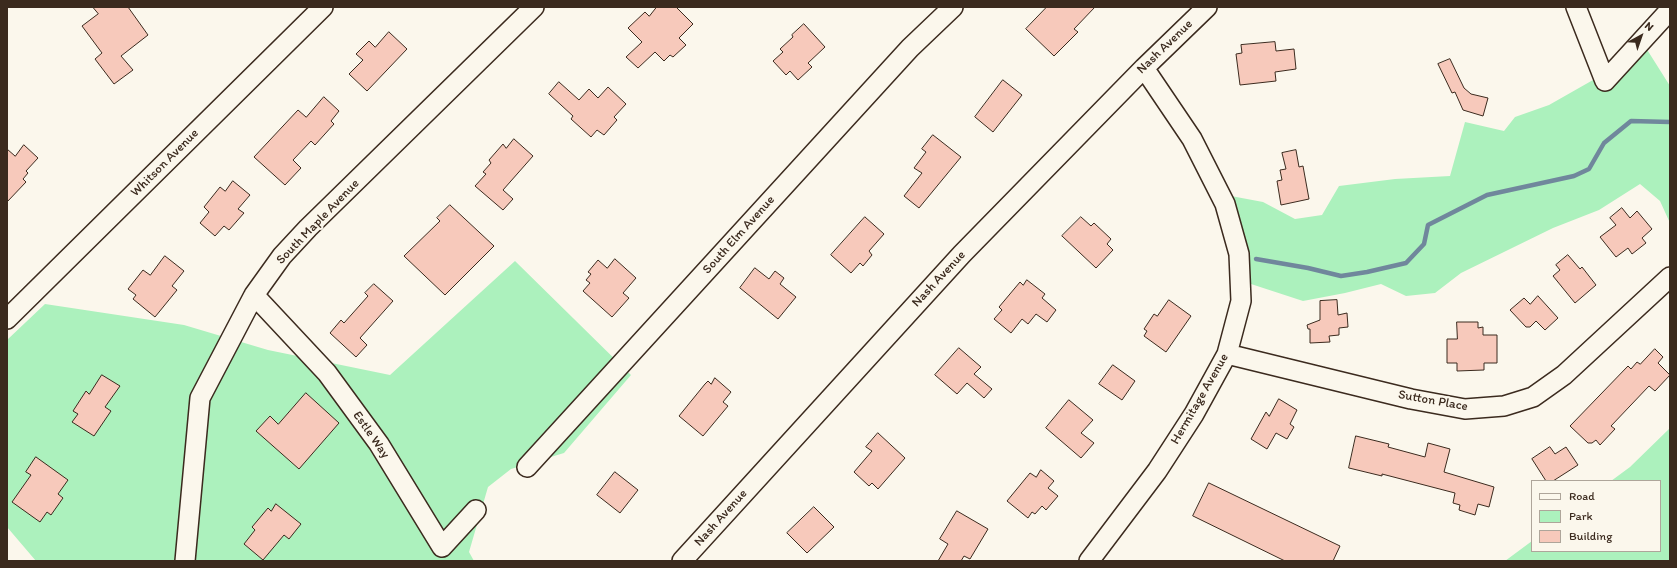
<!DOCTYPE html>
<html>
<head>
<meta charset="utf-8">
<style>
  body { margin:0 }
  #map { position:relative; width:1677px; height:568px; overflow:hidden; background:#fbf7ec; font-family:Itim,sans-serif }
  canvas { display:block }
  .frame { position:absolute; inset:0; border:8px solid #3b2a1e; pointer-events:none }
  .legend { position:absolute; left:1531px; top:480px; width:130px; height:72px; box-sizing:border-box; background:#fbf7ec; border:1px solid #aea59a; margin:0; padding:5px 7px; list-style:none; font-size:12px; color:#3b2a1e }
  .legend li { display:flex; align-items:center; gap:8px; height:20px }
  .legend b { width:20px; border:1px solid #aea59a }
  .north { position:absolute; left:1621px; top:16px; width:40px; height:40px; -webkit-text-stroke:3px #fbf7ec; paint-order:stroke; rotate:40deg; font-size:11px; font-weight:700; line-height:16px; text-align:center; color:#3b2a1e }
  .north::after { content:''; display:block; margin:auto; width:14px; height:18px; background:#3b2a1e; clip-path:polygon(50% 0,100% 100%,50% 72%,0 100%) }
</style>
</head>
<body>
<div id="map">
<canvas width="1677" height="568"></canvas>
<div class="frame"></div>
<ul class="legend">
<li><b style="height:5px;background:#fbf7ec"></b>Road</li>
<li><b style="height:11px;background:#acf1bd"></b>Park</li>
<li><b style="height:11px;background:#f7c9bb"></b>Building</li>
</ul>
<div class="north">N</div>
</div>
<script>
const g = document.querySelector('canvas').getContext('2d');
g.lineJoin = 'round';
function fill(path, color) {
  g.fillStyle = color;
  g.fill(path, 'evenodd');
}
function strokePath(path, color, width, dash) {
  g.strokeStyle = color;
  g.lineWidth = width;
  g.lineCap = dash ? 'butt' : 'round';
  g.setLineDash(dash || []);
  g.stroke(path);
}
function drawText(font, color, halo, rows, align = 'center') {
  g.font = font + ' Itim,sans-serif';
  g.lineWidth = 4;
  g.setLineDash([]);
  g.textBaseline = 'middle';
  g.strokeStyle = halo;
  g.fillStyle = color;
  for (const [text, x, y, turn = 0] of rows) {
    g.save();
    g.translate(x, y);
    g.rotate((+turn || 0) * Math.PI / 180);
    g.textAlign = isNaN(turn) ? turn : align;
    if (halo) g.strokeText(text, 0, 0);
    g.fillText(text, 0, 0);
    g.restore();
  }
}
fill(new Path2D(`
  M 1646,48 L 1670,86 L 1670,223 L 1660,201 L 1640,184 L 1599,210 L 1553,228 L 1461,273 L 1435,293 L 1406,296 L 1381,284 L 1345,293 L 1303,301 L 1251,284 L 1248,253 L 1231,196 L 1263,202 L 1295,219 L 1322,215 L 1339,186 L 1395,179 L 1450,176 L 1465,122 L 1504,131 L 1515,117 L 1549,105 L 1593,80 L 1607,90 Z
  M 515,261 L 631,375 L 564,453 L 511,469 L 488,487 L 469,552 L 474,561 L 36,561 L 7,527 L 7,340 L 45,304 L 184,325 L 268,350 L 390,375 Z
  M 1670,428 L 1670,561 L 1505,561 L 1532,541 L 1532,551 L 1660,551 L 1660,481 L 1611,481 L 1630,467 Z`), '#acf1bd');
strokePath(new Path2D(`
  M 1256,259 L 1308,268 L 1341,276 L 1367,272 L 1406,263 L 1424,244 L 1428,225 L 1487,195 L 1574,176 L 1589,169 L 1604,143 L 1631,121 L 1670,122`), '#70879c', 4.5);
const building = new Path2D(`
  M 93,7 L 128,7 L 148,35 L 121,56 L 133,70 L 114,84 L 95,59 L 102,53 L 82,26 L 98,14 Z
  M 657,7 L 676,7 L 693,24 L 679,38 L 686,45 L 673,57 L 670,55 L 664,61 L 655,52 L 638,68 L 626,57 L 642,42 L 628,28 L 645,12 L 649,16 Z
  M 1047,7 L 1095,7 L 1074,29 L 1078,32 L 1054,56 L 1026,29 Z
  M 804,24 L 825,47 L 808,63 L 812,67 L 798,80 L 790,71 L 786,75 L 773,61 L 783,52 L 780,49 L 793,37 L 792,35 Z
  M 389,32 L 407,49 L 367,91 L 349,74 L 363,60 L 356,54 L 369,41 L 375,47 Z
  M 1275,42 L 1276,51 L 1294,49 L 1296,69 L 1275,72 L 1276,81 L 1240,85 L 1236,54 L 1242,53 L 1241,45 Z
  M 1450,59 L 1464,88 L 1471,94 L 1488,98 L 1483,116 L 1463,110 L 1455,92 L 1452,93 L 1438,64 Z
  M 1003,80 L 1022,95 L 993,132 L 975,117 Z
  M 559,82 L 579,100 L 589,89 L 598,98 L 608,87 L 626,104 L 614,117 L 617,120 L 604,135 L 597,130 L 591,137 L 571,119 L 573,116 L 549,94 Z
  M 324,97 L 339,111 L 331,121 L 334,124 L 315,145 L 311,141 L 293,160 L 301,168 L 285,185 L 254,157 L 298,110 L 306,117 Z
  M 933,135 L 961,157 L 919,208 L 904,196 L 922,173 L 914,168 L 926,152 L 922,149 Z
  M 514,139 L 533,156 L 503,190 L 513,199 L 503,210 L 475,186 L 486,174 L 483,172 L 491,163 L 489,160 L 503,144 L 506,148 Z
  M 24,145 L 38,158 L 26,171 L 28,173 L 23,179 L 26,182 L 7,202 L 7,149 L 15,156 Z
  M 1296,150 L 1299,167 L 1303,166 L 1309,199 L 1281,205 L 1277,181 L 1282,180 L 1280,170 L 1286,169 L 1282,153 Z
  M 233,181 L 250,195 L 238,209 L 244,213 L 229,230 L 224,226 L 215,236 L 200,223 L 209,212 L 204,207 L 220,187 L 225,191 Z
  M 450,205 L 494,246 L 445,295 L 404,256 L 440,221 L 437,218 Z
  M 1622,208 L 1630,218 L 1637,211 L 1652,229 L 1642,238 L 1646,243 L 1632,254 L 1628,248 L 1616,257 L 1600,237 L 1616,225 L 1610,218 Z
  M 865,217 L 884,234 L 869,251 L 872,255 L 863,266 L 860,263 L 851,273 L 831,255 Z
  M 1081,217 L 1091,226 L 1094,223 L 1111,239 L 1107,244 L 1113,250 L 1096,268 L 1062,236 Z
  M 1568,255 L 1580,269 L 1582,267 L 1596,285 L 1575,303 L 1553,276 L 1560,270 L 1556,265 Z
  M 165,256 L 184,271 L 172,286 L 177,290 L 155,317 L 133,299 L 136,295 L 128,289 L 143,270 L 150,275 Z
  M 615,259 L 636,278 L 623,293 L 629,298 L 612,317 L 583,291 L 590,283 L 586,280 L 591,274 L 588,272 L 598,260 L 607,268 Z
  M 755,268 L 769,279 L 775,271 L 784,278 L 780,284 L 796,297 L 778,319 L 740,288 Z
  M 1027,280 L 1045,294 L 1042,298 L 1056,310 L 1047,322 L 1036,314 L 1028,324 L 1022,319 L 1011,333 L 994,319 L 1002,310 L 999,307 L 1020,282 L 1023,285 Z
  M 374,284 L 393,301 L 360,338 L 367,345 L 356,357 L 330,333 L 341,320 L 344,323 L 368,296 L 365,293 Z
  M 1538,296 L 1558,318 L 1545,330 L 1536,321 L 1530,327 L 1526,327 L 1510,310 L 1524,298 L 1530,304 Z
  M 1169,300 L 1191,316 L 1166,352 L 1144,336 L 1147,331 L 1144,329 L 1154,314 L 1157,316 Z
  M 1337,300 L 1338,315 L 1347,313 L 1348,327 L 1339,328 L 1339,335 L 1329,336 L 1330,342 L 1310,343 L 1310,329 L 1308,329 L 1307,325 L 1320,320 L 1320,301 Z
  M 1457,322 L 1478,322 L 1478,328 L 1483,327 L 1483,335 L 1497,335 L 1497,363 L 1484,363 L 1484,370 L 1457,371 L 1457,363 L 1447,363 L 1447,339 L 1457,339 Z
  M 959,348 L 981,367 L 974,374 L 992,389 L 984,398 L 967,383 L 957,394 L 935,375 Z
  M 1655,349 L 1663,357 L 1658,363 L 1670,375 L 1655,391 L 1649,386 L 1611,426 L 1615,429 L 1600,445 L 1596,440 L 1592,443 L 1588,443 L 1570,426 L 1628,366 L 1631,369 L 1637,362 L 1640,364 Z
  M 1113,365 L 1135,381 L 1122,400 L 1099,384 Z
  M 102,375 L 120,386 L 105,407 L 111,411 L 94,436 L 72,422 L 78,414 L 73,411 L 86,391 L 89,394 Z
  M 715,378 L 731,392 L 723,402 L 728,406 L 703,436 L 679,416 L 705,384 L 708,381 L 711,384 Z
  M 306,393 L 339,423 L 299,469 L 256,431 L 270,416 L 278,424 Z
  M 1279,399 L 1297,410 L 1290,424 L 1294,427 L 1287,439 L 1276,433 L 1267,449 L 1251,439 L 1266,412 L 1269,416 Z
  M 1069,400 L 1093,420 L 1081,433 L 1094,443 L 1081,458 L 1046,428 Z
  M 878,433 L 905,458 L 878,489 L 872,483 L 869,486 L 854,472 L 872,451 L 866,447 Z
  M 1356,436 L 1389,444 L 1388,447 L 1425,457 L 1428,443 L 1450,449 L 1444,472 L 1494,487 L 1489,507 L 1478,504 L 1475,515 L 1459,510 L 1460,505 L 1453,503 L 1455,493 L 1382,474 L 1382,476 L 1349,468 Z
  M 1550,447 L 1555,454 L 1566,447 L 1578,465 L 1553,481 L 1546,481 L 1532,459 Z
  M 36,457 L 68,480 L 58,494 L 63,498 L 51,515 L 47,512 L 40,522 L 12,502 L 31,475 L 26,472 Z
  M 1041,470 L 1054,481 L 1048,488 L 1058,496 L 1046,510 L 1042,506 L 1035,514 L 1032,512 L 1028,518 L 1007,501 L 1030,473 L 1036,477 Z
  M 615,472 L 638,490 L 620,513 L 597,495 Z
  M 1209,483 L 1340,546 L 1333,561 L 1285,561 L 1193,516 Z
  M 276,504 L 301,524 L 289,539 L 284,535 L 263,560 L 244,544 L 255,530 L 252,527 L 268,508 L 271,511 Z
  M 814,507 L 834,527 L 807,553 L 787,533 Z
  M 957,511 L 988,529 L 970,559 L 964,556 L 961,561 L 938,561 L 948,544 L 940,539 Z`);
fill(building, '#f7c9bb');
strokePath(building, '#3b2a1e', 1);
const minor = new Path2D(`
  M 1576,7 L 1605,81 L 1670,10
  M 254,295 L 327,373 L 379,444 L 442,547 L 476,510
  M 7,319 L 323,7
  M 1227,354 L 1411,399 L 1465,409 L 1504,406 L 1533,397 L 1564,375 L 1670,277
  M 527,467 L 910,48 L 953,7
  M 185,561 L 200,398 L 254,295 L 282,256 L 308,228 L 534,7
  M 682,561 L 962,254 L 1144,68 L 1207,7
  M 1089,561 L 1157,471 L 1194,414 L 1227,354 L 1241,301 L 1239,254 L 1225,204 L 1192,139 L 1144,68`);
strokePath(minor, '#3b2a1e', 22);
strokePath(minor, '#fbf7ec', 19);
drawText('13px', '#3b2a1e', '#fbf7ec', [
  ["Nash Avenue",1165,47,-44],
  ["Whitson Avenue",165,163,-45],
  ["South Maple Avenue",318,222,-46],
  ["South Elm Avenue",739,235,-48],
  ["Nash Avenue",939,279,-47],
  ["Hermitage Avenue",1200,399,-60],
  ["Sutton Place",1433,401,10],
  ["Estle Way",371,435,55],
  ["Nash Avenue",721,518,-48]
]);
</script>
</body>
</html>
